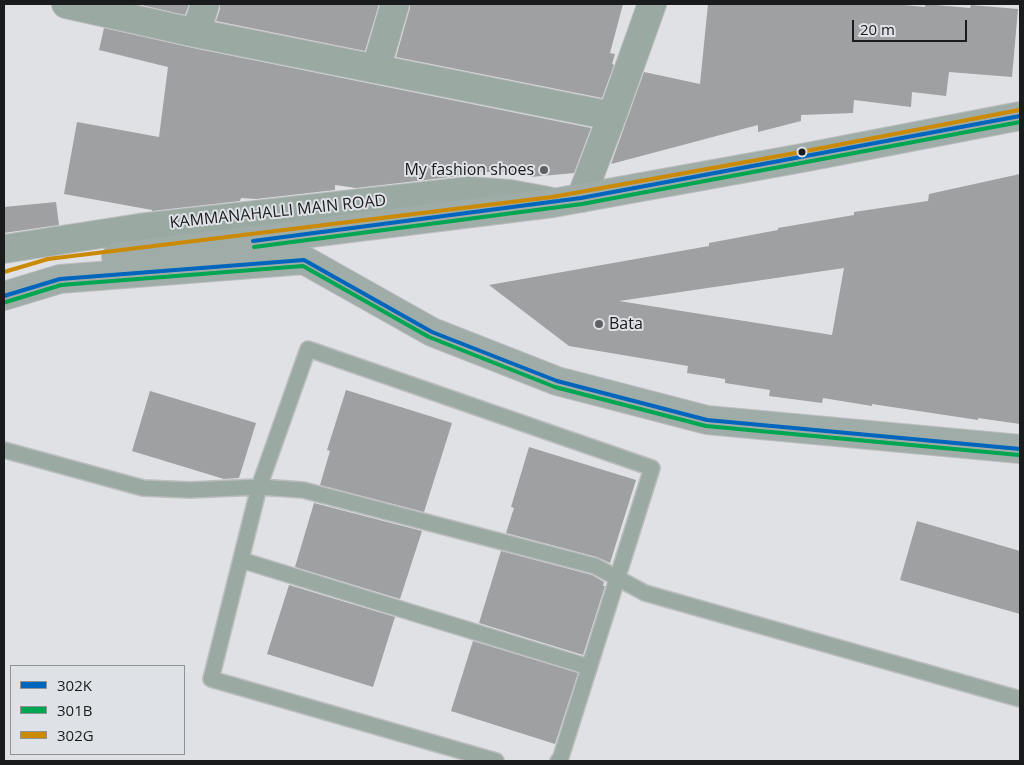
<!DOCTYPE html>
<html>
<head>
<meta charset="utf-8">
<style>
  body { margin:0 }
  #map { position:relative; width:1024px; height:765px; overflow:hidden; background:#dfe1e4; font-family:"Open Sans",sans-serif }
  canvas { display:block }
  .frame { position:absolute; inset:0; border:5px solid #1a1b1d; pointer-events:none }
  .legend { position:absolute; left:10px; top:665px; width:175px; height:90px; box-sizing:border-box; background:#dee1e5; border:1px solid #909295; margin:0; padding:6px 9px; list-style:none; font-size:15px; color:#1a1b1d }
  .legend li { display:flex; align-items:center; gap:10px; height:25px }
  .legend b { width:25px; border:1px solid #909295 }
  .scale { position:absolute; left:852px; top:20px; width:115px; height:22px; box-sizing:border-box; border:2px solid #1a1b1d; border-top:0; padding-left:6px; font-size:15px; line-height:18px; white-space:nowrap; color:#1a1b1d; -webkit-text-stroke:4px #dee1e5; paint-order:stroke }
</style>
</head>
<body>
<div id="map">
<canvas width="1024" height="765"></canvas>
<div class="frame"></div>
<ul class="legend">
<li><b style="height:6px;background:#0065bd"></b>302K</li>
<li><b style="height:6px;background:#00a651"></b>301B</li>
<li><b style="height:6px;background:#cb8a06"></b>302G</li>
</ul>
<div class="scale">20 m</div>
</div>
<script>
const g = document.querySelector('canvas').getContext('2d');
g.lineJoin = 'round';
function fill(path, color) {
  g.fillStyle = color;
  g.fill(path, 'evenodd');
}
function strokePath(path, color, width, dash) {
  g.strokeStyle = color;
  g.lineWidth = width;
  g.lineCap = dash ? 'butt' : 'round';
  g.setLineDash(dash || []);
  g.stroke(path);
}
function drawText(font, color, halo, rows, align = 'center') {
  g.font = font + ' "Open Sans",sans-serif';
  g.lineWidth = 4;
  g.setLineDash([]);
  g.textBaseline = 'middle';
  g.strokeStyle = halo;
  g.fillStyle = color;
  for (const [text, x, y, turn = 0] of rows) {
    g.save();
    g.translate(x, y);
    g.rotate((+turn || 0) * Math.PI / 180);
    g.textAlign = isNaN(turn) ? turn : align;
    if (halo) g.strokeText(text, 0, 0);
    g.fillText(text, 0, 0);
    g.restore();
  }
}
fill(new Path2D(`
  M 137,4 L 189,4 L 185,15 Z
  M 220,4 L 379,4 L 365,51 L 216,21 L 220,9 Z
  M 410,4 L 623,4 L 610,53 L 615,54 L 612,64 L 614,65 L 602,98 L 396,57 L 410,8 Z
  M 708,4 L 894,4 L 925,7 L 925,4 L 970,8 L 971,5 L 1018,9 L 1012,77 L 949,72 L 946,96 L 912,92 L 911,107 L 854,100 L 853,113 L 801,115 L 801,121 L 758,132 L 758,125 L 611,164 L 644,72 L 700,84 Z
  M 104,28 L 193,48 L 591,128 L 574,173 L 531,177 L 532,172 L 461,172 L 460,176 L 356,188 L 335,185 L 335,190 L 256,199 L 241,198 L 240,201 L 152,211 L 152,210 L 64,194 L 77,122 L 159,137 L 168,67 L 99,50 Z
  M 1020,174 L 1020,424 L 978,418 L 978,420 L 872,404 L 872,406 L 823,398 L 822,403 L 769,396 L 770,390 L 725,383 L 725,379 L 687,373 L 688,366 L 569,346 L 489,285 L 709,246 L 709,243 L 778,230 L 778,228 L 854,215 L 854,212 L 928,201 L 929,194 ZM 844,268 L 832,335 L 619,301 Z
  M 56,202 L 59,225 L 4,233 L 4,207 Z
  M 346,390 L 452,423 L 424,512 L 320,485 L 330,451 L 327,450 Z
  M 150,391 L 256,423 L 239,478 L 224,479 L 132,451 Z
  M 529,447 L 636,480 L 610,563 L 597,557 L 506,533 L 514,508 L 511,507 Z
  M 314,503 L 422,531 L 400,599 L 295,567 Z
  M 917,521 L 1020,551 L 1020,614 L 900,580 Z
  M 501,551 L 592,575 L 604,582 L 603,586 L 605,586 L 583,655 L 479,623 Z
  M 289,585 L 395,617 L 373,687 L 267,654 Z
  M 473,641 L 578,673 L 555,744 L 451,711 Z`), '#9ea0a1');
const service = new Path2D(`
  M 4,450 L 143,488 L 190,490 L 259,487 L 303,490 L 595,566 L 645,593 L 1020,699
  M 241,560 L 589,667
  M 496,761 L 211,679 L 259,487 L 308,349 L 652,468 L 560,760 L 558,761`);
const minor = new Path2D(`
  M 66,4 L 196,33 L 612,116
  M 196,33 L 205,4
  M 376,69 L 395,4
  M 581,198 L 612,116 L 652,4`);
const tertiary = new Path2D(`
  M 4,249 L 139,228 L 469,191 L 510,194 L 548,201`);
const primary = new Path2D(`
  M 116,257 L 553,203 L 802,158 L 1020,116
  M 4,296 L 60,279 L 304,260 L 432,332 L 557,381 L 707,420 L 1020,449`);
strokePath(service, '#bcbdbf', 18);
strokePath(minor, '#bcbdbf', 30);
strokePath(tertiary, '#bcbdbf', 30);
strokePath(primary, '#bcbdbf', 30);
strokePath(service, '#9aaaa2', 15);
strokePath(minor, '#9aaaa2', 28);
strokePath(tertiary, '#9aaaa2', 28);
strokePath(primary, '#9faca8', 28);
strokePath(new Path2D(`
  M 253,241 L 581,198 L 1020,116
  M 4,296 L 60,279 L 304,260 L 432,332 L 557,381 L 707,420 L 1020,449`), '#0065bd', 4);
strokePath(new Path2D(`
  M 254,247 L 582,204 L 1020,122
  M 6,302 L 61,285 L 303,266 L 429,337 L 555,387 L 706,426 L 1019,455`), '#00a651', 4);
strokePath(new Path2D(`
  M 4,272 L 48,259 L 552,197 L 801,152 L 1019,110`), '#cb8a06', 4);
for (const [x, y, r, color] of [
  [802,152,4.5,"#1a1b1d"],
  [544,170,5,"#5f6063"],
  [599,324,5,"#5f6063"]
]) {
  const dot = new Path2D();
  dot.arc(x, y, r, 0, 2 * Math.PI);
  g.fillStyle = color;
  g.fill(dot);
  strokePath(dot, '#dee1e5', 2);
}
drawText('16px', '#1a1b1d', '#dee1e5', [
  ["My fashion shoes",534,170],
  ["Bata",609,324,"left"]
], 'right');
drawText('16px', '#1a1b1d', '#dee1e5', [
  ["KAMMANAHALLI MAIN ROAD",278,212,-6]
]);
</script>
</body>
</html>
